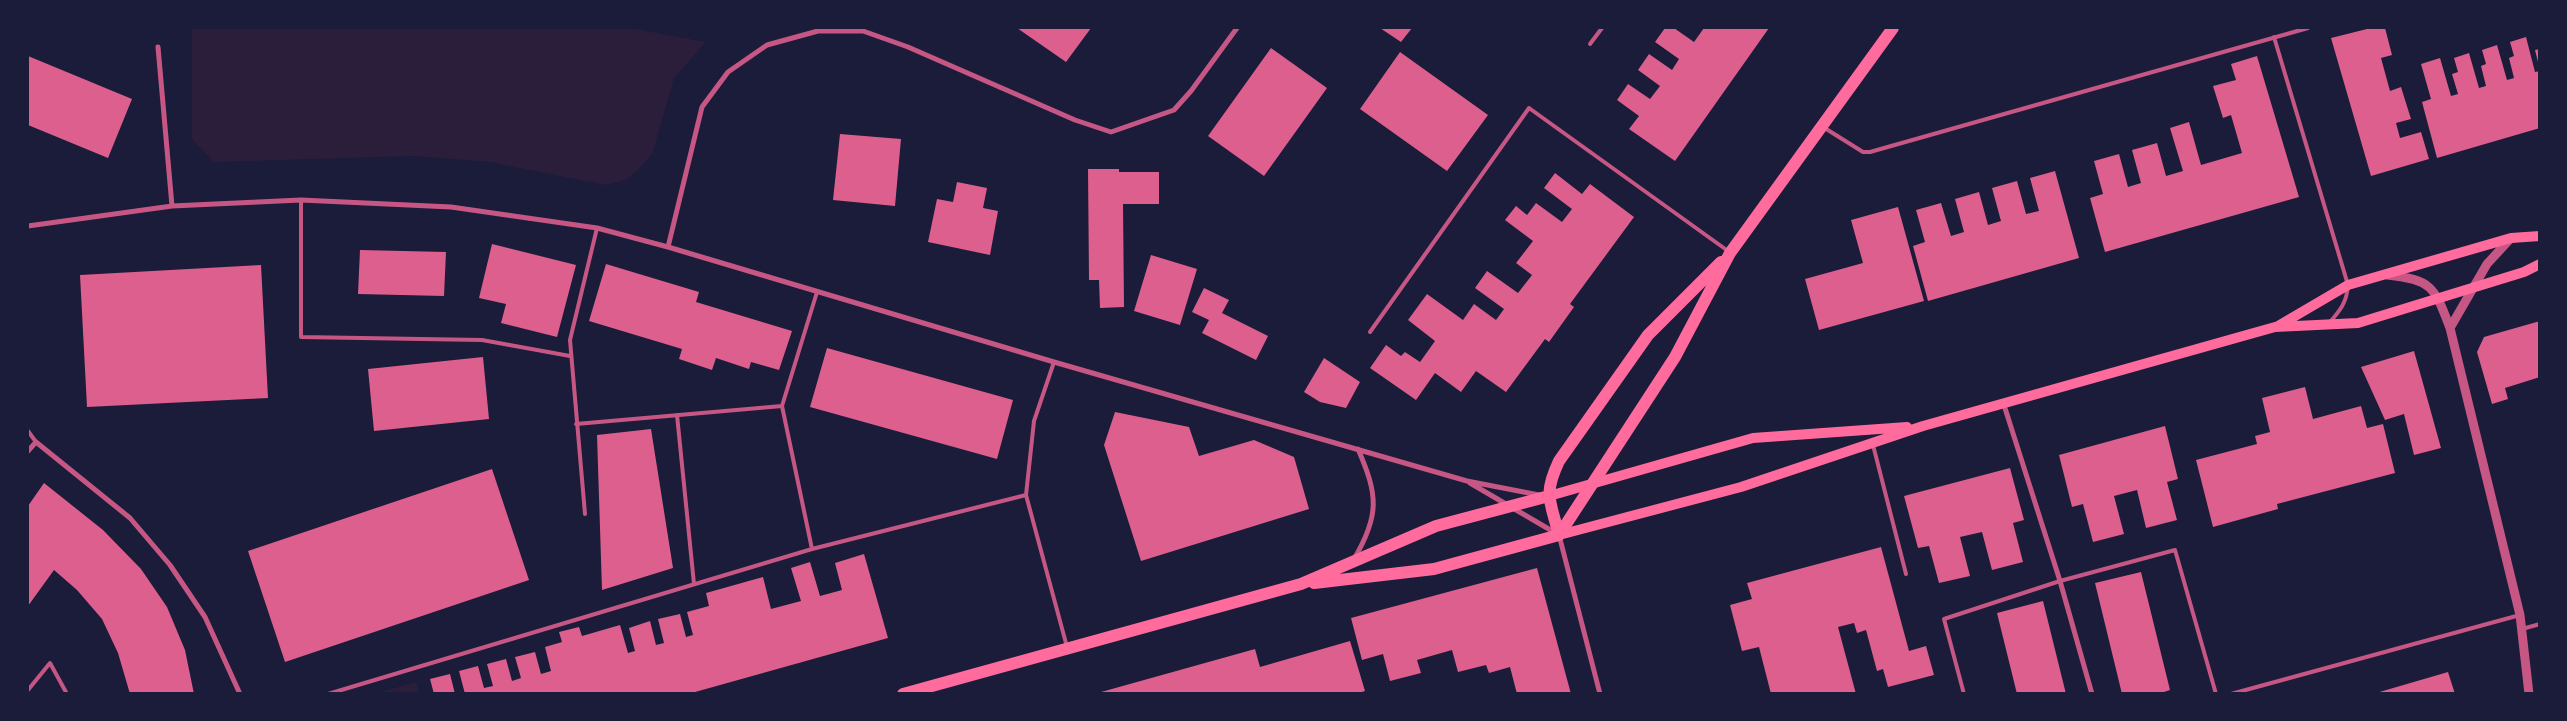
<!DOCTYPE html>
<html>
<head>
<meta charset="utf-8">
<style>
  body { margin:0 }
  #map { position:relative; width:2567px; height:721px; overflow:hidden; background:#1b1b3a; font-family:"Alegreya Sans",sans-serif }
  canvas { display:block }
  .frame { position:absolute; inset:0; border:29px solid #1b1b3a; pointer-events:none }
</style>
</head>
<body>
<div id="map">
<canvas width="2567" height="721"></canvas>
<div class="frame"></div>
</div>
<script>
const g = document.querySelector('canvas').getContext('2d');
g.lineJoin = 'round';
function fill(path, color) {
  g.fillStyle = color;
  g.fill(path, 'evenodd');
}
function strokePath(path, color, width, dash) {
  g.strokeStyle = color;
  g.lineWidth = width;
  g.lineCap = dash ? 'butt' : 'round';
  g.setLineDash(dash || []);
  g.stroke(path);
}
fill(new Path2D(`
  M 192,28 L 630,28 L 706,42 L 674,78 L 653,152 L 640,168 L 625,180 L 606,185 L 490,162 L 413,156 L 214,162 L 192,139 Z
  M 416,682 L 419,693 L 377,693 Z`), '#2a1e3b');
fill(new Path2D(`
  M 1017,28 L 1091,28 L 1066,62 Z
  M 1380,28 L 1412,28 L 1401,42 Z
  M 1665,28 L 1674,28 L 1694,42 L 1704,28 L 1769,28 L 1675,161 L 1629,129 L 1639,116 L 1617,100 L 1628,84 L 1650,99 L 1660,86 L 1638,70 L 1649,54 L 1672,70 L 1679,59 L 1655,42 Z
  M 2371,28 L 2385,28 L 2392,55 L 2381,58 L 2390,91 L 2401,87 L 2411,119 L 2396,123 L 2400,138 L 2421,132 L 2429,159 L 2371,176 L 2331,38 Z
  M 2526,37 L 2535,72 L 2540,71 L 2540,128 L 2437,158 L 2422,102 L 2431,99 L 2421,64 L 2440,58 L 2451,96 L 2458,94 L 2452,74 L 2458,72 L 2454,58 L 2469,53 L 2479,88 L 2486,86 L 2481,66 L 2486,64 L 2482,50 L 2497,45 L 2507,80 L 2514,78 L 2509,58 L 2514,56 L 2510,42 Z
  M 1271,48 L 1327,88 L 1264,176 L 1208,136 Z
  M 2540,49 L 2540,66 L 2539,66 L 2535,50 Z
  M 1400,52 L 1488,115 L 1447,171 L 1360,109 Z
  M 28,56 L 132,99 L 108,158 L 28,125 Z
  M 2257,56 L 2299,197 L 2105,252 L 2090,198 L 2103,194 L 2094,161 L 2119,154 L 2128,187 L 2141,183 L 2132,150 L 2157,143 L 2166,176 L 2183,171 L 2170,128 L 2189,122 L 2201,165 L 2242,153 L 2231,115 L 2223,118 L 2213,86 L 2236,80 L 2231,64 Z
  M 840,134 L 901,139 L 895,206 L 833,200 Z
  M 1088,169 L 1119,169 L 1119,172 L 1159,172 L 1159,204 L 1123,204 L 1124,307 L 1100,308 L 1099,280 L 1089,280 Z
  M 2055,171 L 2079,258 L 1928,301 L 1913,246 L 1925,242 L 1916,210 L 1941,203 L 1951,236 L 1964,232 L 1955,199 L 1979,192 L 1988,225 L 2001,221 L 1992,188 L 2017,181 L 2026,214 L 2039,211 L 2030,178 Z
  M 1555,173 L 1582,194 L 1590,184 L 1634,217 L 1570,304 L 1574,307 L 1549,342 L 1545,339 L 1506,392 L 1476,371 L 1461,392 L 1435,373 L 1416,400 L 1370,368 L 1386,345 L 1401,356 L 1405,352 L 1420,362 L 1435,341 L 1408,320 L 1427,294 L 1463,320 L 1474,304 L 1496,320 L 1504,309 L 1475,288 L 1487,271 L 1518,293 L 1532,275 L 1516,263 L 1533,241 L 1505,220 L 1516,206 L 1527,215 L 1536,203 L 1562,222 L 1572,209 L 1544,188 Z
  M 957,182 L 987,188 L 983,208 L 998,211 L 990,255 L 928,242 L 937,199 L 953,202 Z
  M 1898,207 L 1924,301 L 1819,330 L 1805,279 L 1863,263 L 1851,220 Z
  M 492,244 L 576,265 L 557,337 L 501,323 L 506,304 L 479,298 Z
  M 360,250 L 446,252 L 444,296 L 358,294 Z
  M 1151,255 L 1197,269 L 1180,325 L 1134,311 Z
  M 606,264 L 699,292 L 696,302 L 792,331 L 779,370 L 751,362 L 749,369 L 716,358 L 712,370 L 679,359 L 682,349 L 589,321 Z
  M 261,265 L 268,398 L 87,407 L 80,275 Z
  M 1204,288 L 1229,300 L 1222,313 L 1268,336 L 1256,360 L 1202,333 L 1209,320 L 1192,312 Z
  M 2540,321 L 2540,377 L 2505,388 L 2508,399 L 2492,404 L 2477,352 L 2484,337 Z
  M 827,348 L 1013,400 L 997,459 L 810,407 Z
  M 2414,351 L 2441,448 L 2414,455 L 2404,414 L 2385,420 L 2361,367 Z
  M 483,357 L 489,419 L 374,431 L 368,369 Z
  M 1324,358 L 1360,382 L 1346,408 L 1320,402 L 1304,392 Z
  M 2305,387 L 2313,419 L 2361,406 L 2367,428 L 2383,424 L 2395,473 L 2277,504 L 2278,509 L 2213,527 L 2196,460 L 2257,444 L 2255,436 L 2270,432 L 2262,398 Z
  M 1115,412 L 1189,427 L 1199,456 L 1254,440 L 1294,457 L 1309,509 L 1141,561 L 1104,445 Z
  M 2165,426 L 2178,479 L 2167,482 L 2177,520 L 2146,528 L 2137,490 L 2114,496 L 2124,534 L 2093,542 L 2083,504 L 2072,507 L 2059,455 Z
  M 651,429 L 673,568 L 602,590 L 597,435 Z
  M 2010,468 L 2024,520 L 2013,523 L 2023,562 L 1992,570 L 1982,532 L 1960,537 L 1970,576 L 1939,583 L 1929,546 L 1918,548 L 1904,496 Z
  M 492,469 L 529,580 L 285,662 L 248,551 Z
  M 44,483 L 103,530 L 141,569 L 167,607 L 185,650 L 194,694 L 130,694 L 118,653 L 102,619 L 77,590 L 54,570 L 28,606 L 28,506 Z
  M 1881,547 L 1909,651 L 1926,646 L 1934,675 L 1888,687 L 1883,669 L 1877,671 L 1866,630 L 1857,633 L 1854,623 L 1838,627 L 1856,694 L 1771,694 L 1759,647 L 1742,651 L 1730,605 L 1752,599 L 1747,583 Z
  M 864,554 L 888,638 L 688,694 L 465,694 L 459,671 L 478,666 L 484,688 L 493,686 L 487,664 L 506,659 L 512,681 L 521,678 L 515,657 L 535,652 L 541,674 L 551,671 L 545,647 L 562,642 L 559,632 L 579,627 L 582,636 L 620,625 L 628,653 L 635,651 L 629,628 L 650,621 L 656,645 L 664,643 L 658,619 L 680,614 L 686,637 L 693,635 L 687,612 L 709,606 L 706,593 L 763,577 L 771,609 L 801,601 L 791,568 L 810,562 L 820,596 L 842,590 L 835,563 Z
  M 1537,568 L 1571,694 L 1517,694 L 1510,667 L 1489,673 L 1486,665 L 1458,672 L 1452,650 L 1417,660 L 1421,673 L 1390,681 L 1383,654 L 1362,660 L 1351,618 Z
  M 2141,572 L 2170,690 L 2158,694 L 2122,694 L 2095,583 Z
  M 2043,601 L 2066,694 L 2017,694 L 1997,613 Z
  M 1350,641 L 1365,691 L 1356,694 L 1094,694 L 1255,649 L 1260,667 Z
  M 2448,672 L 2455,694 L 2376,694 L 2376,693 Z
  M 450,674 L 455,694 L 434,694 L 430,679 Z`), '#dd5f8e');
strokePath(new Path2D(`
  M 2274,37 L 2348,285 C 2347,302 2340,311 2329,323
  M 1590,44 L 1602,28
  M 1823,127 L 1863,152 L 1870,152 L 2308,28
  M 301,200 L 301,337 L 482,340 L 570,356
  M 1370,332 L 1529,108 L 1728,251
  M 677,415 L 694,584
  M 576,424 L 782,406
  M 28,431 L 36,442
  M 1873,445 L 1906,574
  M 1026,495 L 1067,647
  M 585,514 L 570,340 L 597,228
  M 812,549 L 782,406 L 817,292
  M 2522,629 L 2540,624
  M 28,690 L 50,663 L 67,694
  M 328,694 L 812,549 L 1026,495 L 1034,421 L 1054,362
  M 1964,694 L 1944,619 L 2060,581 L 2175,550 L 2216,694
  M 2231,694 L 2520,615`), '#c65784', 4);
strokePath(new Path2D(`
  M 158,47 L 172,206
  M 28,226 L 172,206 L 301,200 L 451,207 L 597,228 L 668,247 L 1054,362 L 1467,481 L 1539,495
  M 668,247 L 702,107 L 728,72 L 767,45 L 818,31 L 863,31 L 908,47 L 1075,120 L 1111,132 L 1174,110 L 1191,91 L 1237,28
  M 2004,405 L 2060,581 L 2092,694
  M 28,451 L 36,442 L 130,518 L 170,565 L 205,617 L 240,694
  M 1470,483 L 1559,535 L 1600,694
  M 1354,559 C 1380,515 1378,495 1358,449`), '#c65784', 5);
strokePath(new Path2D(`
  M 2387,275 C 2432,280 2434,286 2450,328 L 2520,615 L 2529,694
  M 2450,328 L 2487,264 L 2511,238`), '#c65784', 9);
strokePath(new Path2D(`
  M 2278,326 L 2348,285 L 2511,238 L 2540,236
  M 1549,496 L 1753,438 L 1907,427
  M 1559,535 L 1741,487 L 1923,426 L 2275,327 L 2358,323 L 2524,272 L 2540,264`), '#ff6b9d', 10);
strokePath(new Path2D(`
  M 1559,535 L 1675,357 L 1730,253 L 1893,28
  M 1559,535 C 1550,500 1543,495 1559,461 L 1648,335 L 1721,262
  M 1314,583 L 1434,569 L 1559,535
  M 903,694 L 1301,584 L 1436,526 L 1549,496`), '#ff6b9d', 12);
</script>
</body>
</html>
